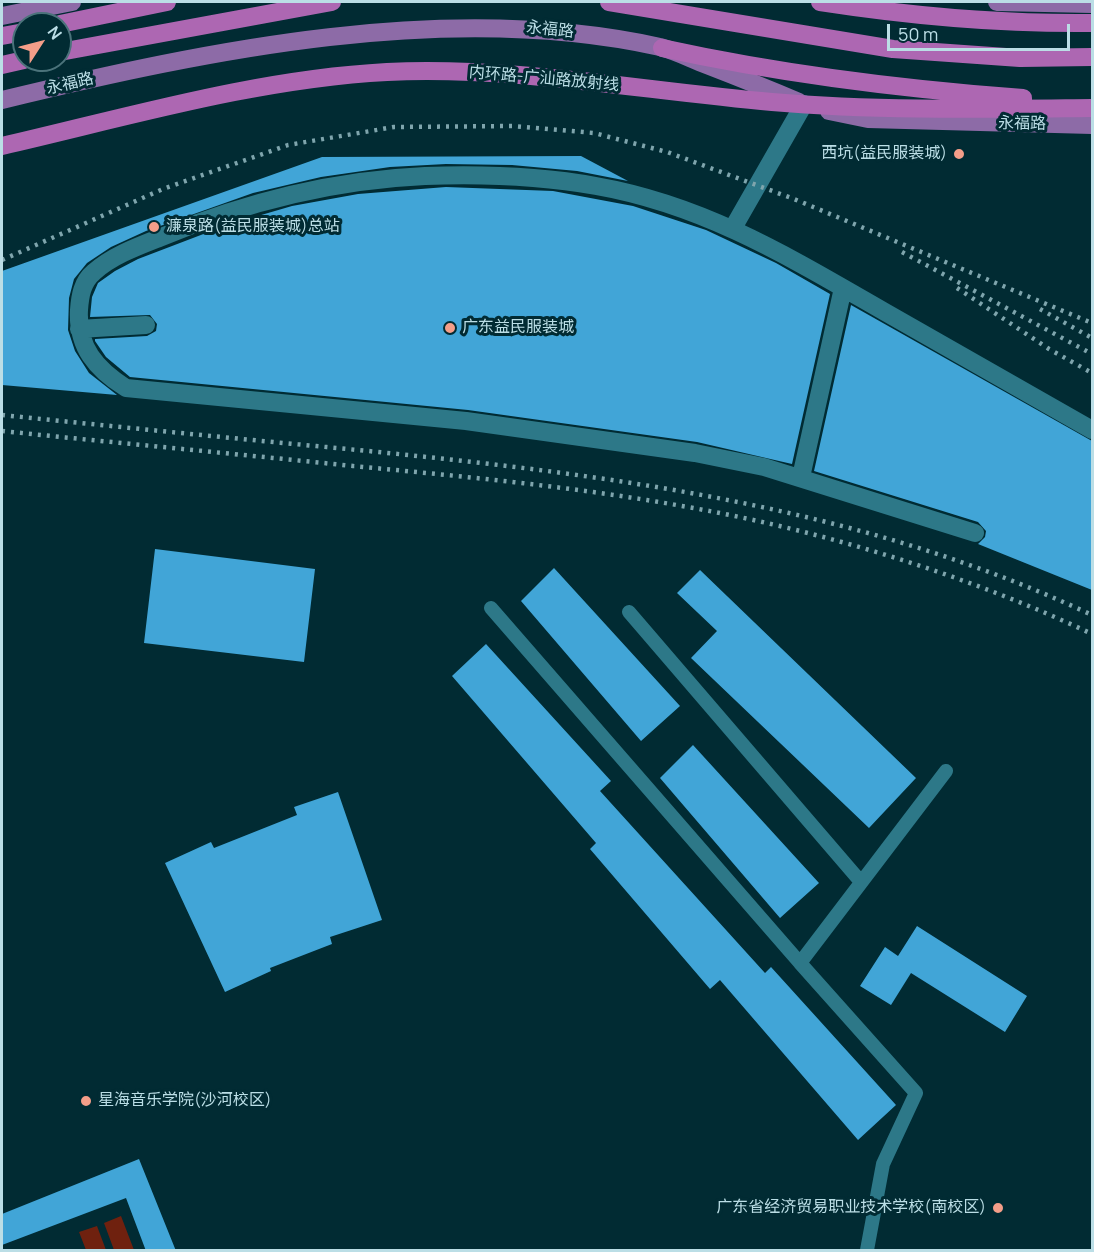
<!DOCTYPE html>
<html>
<head>
<meta charset="utf-8">
<style>
  body { margin:0 }
  #map { position:relative; width:1094px; height:1252px; overflow:hidden; background:#012b33; font-family:Manrope,sans-serif }
  canvas { display:block }
  .frame { position:absolute; inset:0; border:3px solid #bbdee6; pointer-events:none }
  .north { position:absolute; left:12px; top:12px; width:60px; height:60px; box-sizing:border-box; background:#012b33; border:2px solid #4b737b; border-radius:50%; rotate:54deg; font-size:16px; font-weight:700; line-height:24px; text-align:center; color:#bbdee6 }
  .north::after { content:''; display:block; margin:auto; width:21px; height:27px; background:#f49e89; clip-path:polygon(50% 0,100% 100%,50% 72%,0 100%) }
  .scale { position:absolute; left:887px; top:24px; width:183px; height:27px; box-sizing:border-box; border:3px solid #bbdee6; border-top:0; padding-left:8px; font-size:18px; line-height:21px; white-space:nowrap; color:#bbdee6; -webkit-text-stroke:4px #012b33; paint-order:stroke }
</style>
</head>
<body>
<div id="map">
<canvas width="1094" height="1252"></canvas>
<div class="frame"></div>
<div class="north">N</div>
<div class="scale">50 m</div>
</div>
<script>
const g = document.querySelector('canvas').getContext('2d');
g.lineJoin = 'round';
function fill(path, color) {
  g.fillStyle = color;
  g.fill(path, 'evenodd');
}
function strokePath(path, color, width, dash) {
  g.strokeStyle = color;
  g.lineWidth = width;
  g.lineCap = dash ? 'butt' : 'round';
  g.setLineDash(dash || []);
  g.stroke(path);
}
function drawText(font, color, halo, rows, align = 'center') {
  g.font = font + ' Manrope,"Noto Sans SC",sans-serif';
  g.lineWidth = 6;
  g.setLineDash([]);
  g.textBaseline = 'middle';
  g.strokeStyle = halo;
  g.fillStyle = color;
  for (const [text, x, y, turn = 0] of rows) {
    g.save();
    g.translate(x, y);
    g.rotate((+turn || 0) * Math.PI / 180);
    g.textAlign = isNaN(turn) ? turn : align;
    if (halo) g.strokeText(text, 0, 0);
    g.fillText(text, 0, 0);
    g.restore();
  }
}
fill(new Path2D(`
  M 121,1216 L 134,1250 L 114,1250 L 104,1223 Z
  M 97,1226 L 106,1250 L 86,1250 L 79,1232 Z`), '#6f210f');
fill(new Path2D(`
  M 581,156 L 628,181 L 577,171 L 512,165 L 446,164 L 390,167 L 321,177 L 253,193 L 146,231 L 111,247 L 87,263 L 74,279 L 69,298 L 68,330 L 75,351 L 89,373 L 117,395 L 2,385 L 2,271 L 322,157 Z
  M 446,187 L 553,191 L 633,206 L 706,230 L 776,263 L 830,294 L 792,464 L 697,442 L 468,410 L 130,377 L 106,357 L 95,341 L 95,339 L 147,336 L 156,331 L 157,324 L 150,315 L 90,317 L 92,297 L 98,283 L 115,271 L 138,259 L 227,225 L 292,206 L 358,194 Z
  M 851,305 L 1092,441 L 1092,590 L 978,544 L 985,537 L 986,531 L 978,522 L 814,471 Z
  M 155,549 L 315,569 L 304,662 L 144,643 Z
  M 554,568 L 680,706 L 641,741 L 521,601 Z
  M 700,570 L 916,778 L 869,828 L 691,658 L 717,631 L 677,593 Z
  M 486,644 L 611,781 L 600,791 L 765,973 L 771,967 L 896,1105 L 858,1140 L 720,980 L 710,989 L 590,849 L 596,843 L 452,676 Z
  M 693,745 L 819,883 L 780,918 L 660,778 Z
  M 338,792 L 382,920 L 330,937 L 332,944 L 270,968 L 271,971 L 225,992 L 165,863 L 211,842 L 214,848 L 297,815 L 294,807 Z
  M 917,926 L 1027,996 L 1005,1032 L 911,973 L 891,1005 L 860,986 L 885,947 L 898,956 Z
  M 139,1159 L 176,1251 L 146,1251 L 126,1198 L 2,1245 L 2,1214 Z`), '#41a5d7');
strokePath(new Path2D(`
  M 491,608 L 800,963
  M 629,612 L 861,882
  M 867,1250 L 883,1164 L 916,1093 L 800,963 L 946,771`), '#2d7888', 14);
strokePath(new Path2D(`
  M 733,228 L 804,104
  M 79,329 L 146,325
  M 801,477 L 843,288
  M 975,533 L 764,467 L 695,453 L 466,421 L 126,388 C 96,369 77,347 79,310 C 80,296 82,282 94,272 C 112,256 136,247 159,238 C 243,203 334,180 425,176 C 481,174 541,176 596,186 C 705,205 791,258 885,312 C 954,351 1023,390 1092,430`), '#2d7888', 18);
strokePath(new Path2D(`
  M 997,2 L 1092,4
  M 2,16 L 72,2
  M 2,100 C 209,50 448,0 660,47 C 676,51 691,59 707,65 C 738,77 768,89 799,102
  M 829,111 L 868,119 L 1092,125`), '#8d6ba7', 18);
strokePath(new Path2D(`
  M 609,2 L 893,49 L 1020,58 L 1092,57
  M 820,2 C 911,16 1001,24 1092,23
  M 60,24 L 167,2
  M 2,36 L 24,32
  M 662,48 C 781,74 901,89 1023,98
  M 60,52 L 332,2
  M 2,65 L 24,60
  M 2,146 C 128,117 256,79 387,72 C 516,66 643,91 772,102 C 878,111 986,109 1092,108`), '#ad67b2', 18);
strokePath(new Path2D(`
  M 902,252 L 1092,354
  M 2,260 L 163,189 L 288,145 L 394,127 L 513,126 L 594,133 L 667,152 L 794,199 L 1092,323
  M 957,288 L 1049,349 L 1092,373
  M 1040,309 L 1092,338
  M 2,415 C 120,427 239,439 358,450 C 612,475 859,506 1092,615
  M 2,431 C 119,443 236,454 353,466 C 470,477 588,488 704,510 C 833,534 974,578 1092,634`), '#7fa5ad', 4.5, [3, 6]);
for (const [x, y, r, color] of [
  [959,154,6,"#f49e89"],
  [154,227,6,"#f49e89"],
  [450,328,6,"#f49e89"],
  [86,1101,6,"#f49e89"],
  [998,1208,6,"#f49e89"]
]) {
  const dot = new Path2D();
  dot.arc(x, y, r, 0, 2 * Math.PI);
  g.fillStyle = color;
  g.fill(dot);
  strokePath(dot, '#012b33', 2);
}
drawText('16px', '#bbdee6', '#012b33', [
  ["永福路",550,30,6],
  ["内环路-广汕路放射线",544,79,5],
  ["永福路",70,84,-13],
  ["永福路",1022,124,1]
]);
drawText('16px', '#bbdee6', '#012b33', [
  ["西坑(益民服装城)",947,154,"right"],
  ["濂泉路(益民服装城)总站",166,227],
  ["广东益民服装城",462,328],
  ["星海音乐学院(沙河校区)",98,1101],
  ["广东省经济贸易职业技术学校(南校区)",986,1208,"right"]
], 'left');
</script>
</body>
</html>
